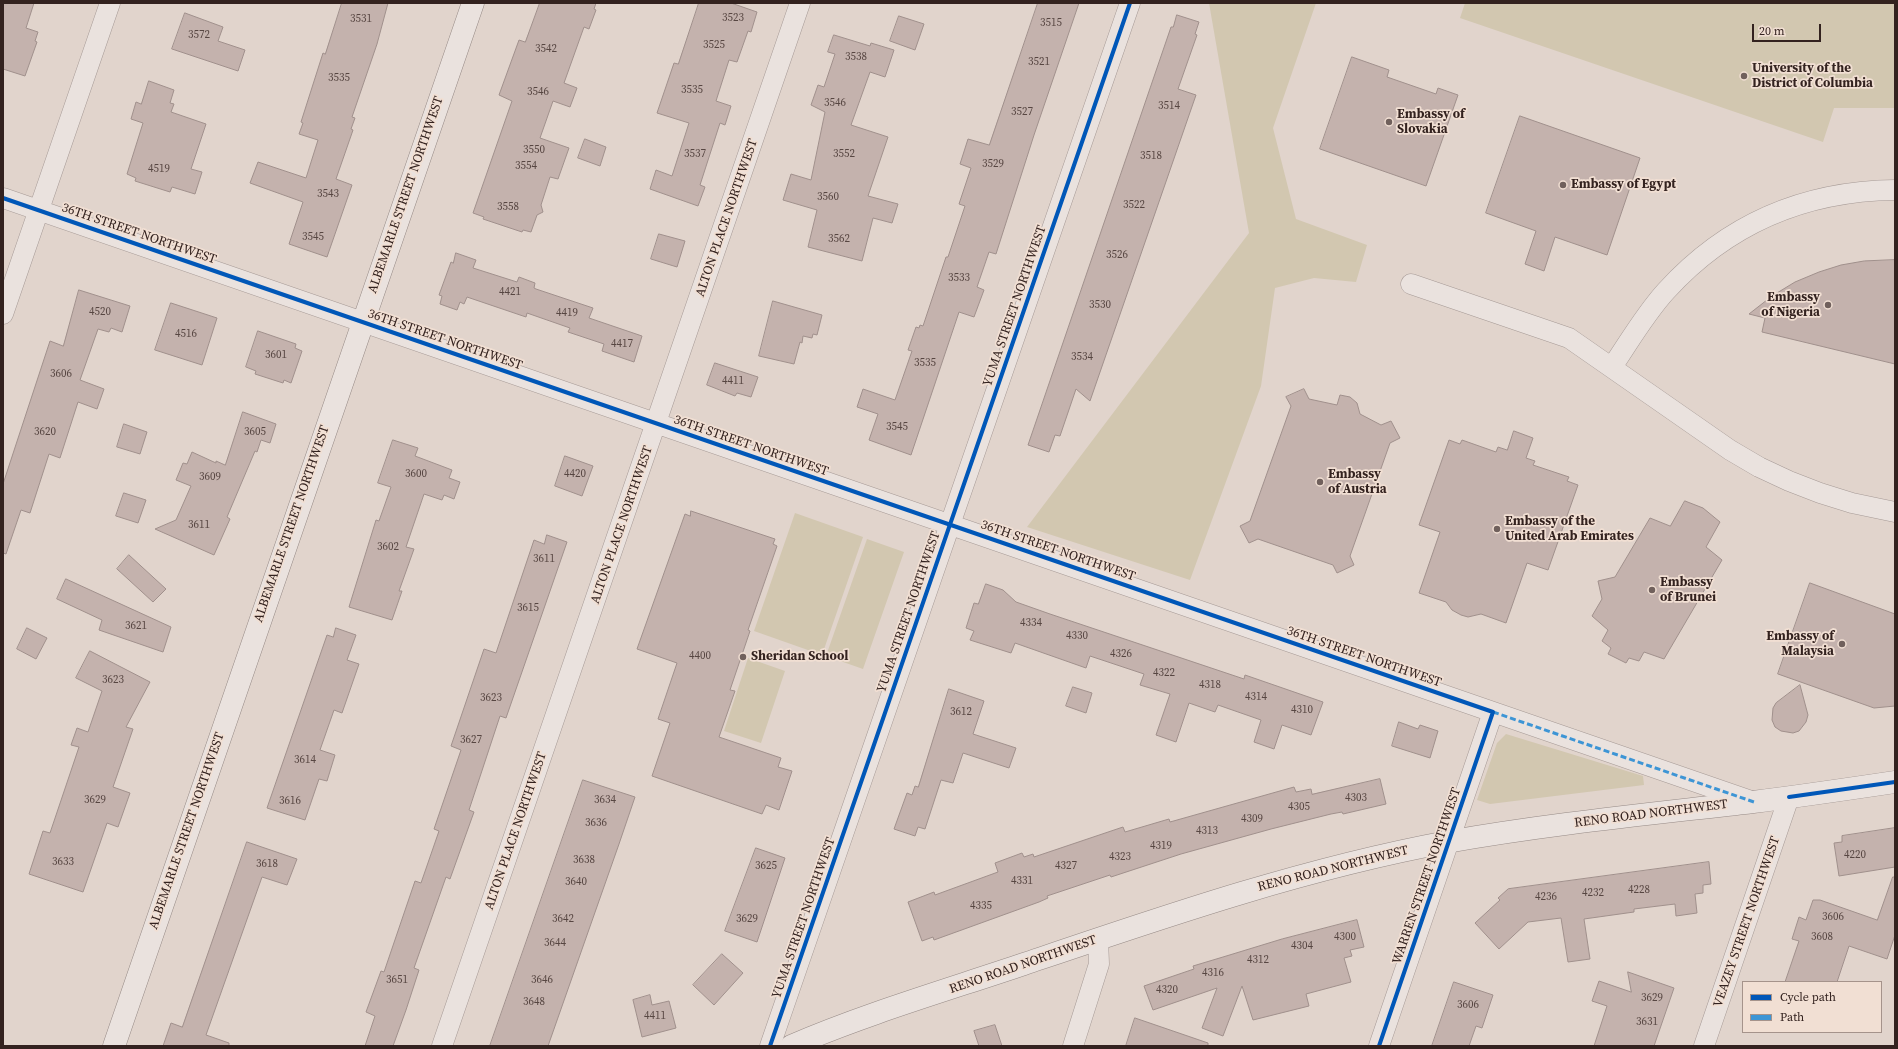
<!DOCTYPE html>
<html>
<head>
<meta charset="utf-8">
<style>
  body { margin:0 }
  #map { position:relative; width:1898px; height:1049px; overflow:hidden; background:#e1d4cc; font-family:"Source Serif 4",serif }
  canvas { display:block }
  .frame { position:absolute; inset:0; border:4px solid #33221f; pointer-events:none }
  .legend { position:absolute; left:1742px; top:981px; width:140px; height:52px; box-sizing:border-box; background:#f1dfd3; border:1px solid #a5938b; margin:0; padding:5px 7px; list-style:none; font-size:12px; color:#33221f }
  .legend li { display:flex; align-items:center; gap:8px; height:20px }
  .legend b { width:20px; border:1px solid #a5938b }
  .scale { position:absolute; left:1752px; top:24px; width:69px; height:18px; box-sizing:border-box; border:2px solid #33221f; border-top:0; padding-left:5px; font-size:12px; line-height:14px; white-space:nowrap; color:#33221f; -webkit-text-stroke:3px #f1dfd3; paint-order:stroke }
</style>
</head>
<body>
<div id="map">
<canvas width="1898" height="1049"></canvas>
<div class="frame"></div>
<ul class="legend">
<li><b style="height:5px;background:#0057b8"></b>Cycle path</li>
<li><b style="height:5px;background:#3d95d5"></b>Path</li>
</ul>
<div class="scale">20 m</div>
</div>
<script>
const g = document.querySelector('canvas').getContext('2d');
g.lineJoin = 'round';
function fill(path, color) {
  g.fillStyle = color;
  g.fill(path, 'evenodd');
}
function strokePath(path, color, width, dash) {
  g.strokeStyle = color;
  g.lineWidth = width;
  g.lineCap = dash ? 'butt' : 'round';
  g.setLineDash(dash || []);
  g.stroke(path);
}
function drawText(font, color, halo, rows, align = 'center') {
  g.font = font + ' "Source Serif 4",serif';
  g.lineWidth = 3.5;
  g.setLineDash([]);
  g.textBaseline = 'middle';
  g.strokeStyle = halo;
  g.fillStyle = color;
  for (const [text, x, y, turn = 0] of rows) {
    g.save();
    g.translate(x, y);
    g.rotate((+turn || 0) * Math.PI / 180);
    g.textAlign = isNaN(turn) ? turn : align;
    if (halo) g.strokeText(text, 0, 0);
    g.fillText(text, 0, 0);
    g.restore();
  }
}
fill(new Path2D(`
  M 1209,3 L 1316,3 L 1273,128 L 1296,219 L 1367,245 L 1356,282 L 1314,278 L 1275,288 L 1261,386 L 1190,580 L 1027,527 L 1249,233 Z
  M 1465,3 L 1895,3 L 1895,108 L 1834,108 L 1823,142 L 1460,18 Z
  M 795,513 L 863,537 L 822,655 L 754,631 Z
  M 867,539 L 904,552 L 863,669 L 826,656 Z
  M 748,658 L 785,671 L 761,743 L 724,731 Z
  M 1506,734 L 1643,776 L 1644,785 L 1490,804 L 1477,800 L 1497,743 Z`), '#d2c7b0');
const building = new Path2D(`
  M 3,3 L 34,3 L 26,28 L 38,32 L 35,41 L 37,42 L 25,76 L 3,69 Z
  M 342,3 L 388,3 L 377,44 L 352,117 L 355,118 L 351,129 L 353,130 L 336,179 L 352,185 L 327,257 L 289,244 L 303,202 L 250,183 L 258,162 L 306,178 L 318,140 L 299,134 L 303,123 L 301,122 L 323,53 L 325,54 Z
  M 540,3 L 596,3 L 594,9 L 596,10 L 589,29 L 584,27 L 564,83 L 577,88 L 570,107 L 553,101 L 540,138 L 569,148 L 558,179 L 550,177 L 541,205 L 543,212 L 537,215 L 531,232 L 523,230 L 522,232 L 483,219 L 484,217 L 473,213 L 512,101 L 499,95 L 519,40 L 525,42 Z
  M 699,3 L 731,3 L 757,12 L 751,32 L 748,31 L 737,62 L 729,60 L 716,101 L 731,106 L 725,125 L 720,123 L 700,185 L 705,187 L 698,206 L 650,189 L 656,170 L 672,176 L 689,123 L 657,113 L 674,63 L 678,64 Z
  M 1038,3 L 1079,3 L 1034,135 L 996,254 L 989,252 L 977,287 L 984,290 L 974,317 L 959,312 L 911,455 L 869,440 L 878,414 L 857,407 L 863,389 L 895,400 L 912,351 L 908,350 L 916,327 L 919,328 L 920,325 L 923,326 L 946,257 L 948,257 L 965,206 L 959,204 L 971,168 L 960,164 L 968,139 L 989,145 Z
  M 185,13 L 223,27 L 218,41 L 245,50 L 238,71 L 172,49 Z
  M 1177,15 L 1199,22 L 1195,34 L 1197,35 L 1178,89 L 1196,95 L 1090,401 L 1076,389 L 1060,436 L 1055,435 L 1049,452 L 1028,445 L 1171,27 L 1173,27 Z
  M 899,16 L 924,24 L 915,50 L 890,41 Z
  M 834,35 L 870,46 L 871,43 L 894,50 L 885,77 L 870,72 L 851,125 L 888,137 L 868,196 L 898,204 L 892,223 L 873,218 L 862,261 L 808,247 L 817,210 L 783,200 L 791,174 L 811,180 L 825,112 L 811,105 L 818,85 L 824,87 L 835,54 L 828,52 Z
  M 1352,57 L 1389,70 L 1387,77 L 1436,94 L 1438,88 L 1458,95 L 1426,186 L 1320,149 Z
  M 149,81 L 174,90 L 170,103 L 174,104 L 171,112 L 206,124 L 191,169 L 202,172 L 195,194 L 172,187 L 170,192 L 135,181 L 136,178 L 127,174 L 143,123 L 131,119 L 136,102 L 141,104 Z
  M 1520,116 L 1640,158 L 1607,255 L 1555,237 L 1544,271 L 1525,264 L 1536,231 L 1486,213 Z
  M 585,139 L 606,147 L 600,166 L 578,158 Z
  M 659,234 L 685,241 L 677,267 L 651,259 Z
  M 456,253 L 476,260 L 473,268 L 517,282 L 519,277 L 535,283 L 534,288 L 536,289 L 593,308 L 589,318 L 642,336 L 634,362 L 602,351 L 604,344 L 568,332 L 570,328 L 527,313 L 526,317 L 467,297 L 464,304 L 460,302 L 457,310 L 440,304 L 442,296 L 439,295 L 451,262 L 453,263 Z
  M 1895,260 L 1895,364 L 1762,332 L 1765,318 L 1749,314 L 1772,296 L 1795,282 L 1819,272 L 1841,265 L 1864,261 Z
  M 79,290 L 130,306 L 122,332 L 111,328 L 109,332 L 98,329 L 80,380 L 104,389 L 97,409 L 78,402 L 60,458 L 49,454 L 30,513 L 21,510 L 6,554 L 3,553 L 3,484 L 50,341 L 63,346 Z
  M 773,301 L 822,315 L 817,335 L 813,334 L 812,338 L 803,336 L 802,343 L 800,342 L 794,364 L 759,356 Z
  M 171,303 L 217,318 L 202,365 L 155,350 Z
  M 258,331 L 296,344 L 295,348 L 302,351 L 291,383 L 284,380 L 283,383 L 255,374 L 256,371 L 246,367 Z
  M 715,363 L 758,377 L 751,397 L 737,393 L 735,396 L 707,385 Z
  M 1304,389 L 1309,399 L 1337,405 L 1340,395 L 1350,397 L 1357,403 L 1360,414 L 1381,425 L 1391,421 L 1400,438 L 1390,443 L 1350,556 L 1354,565 L 1337,573 L 1333,565 L 1258,539 L 1249,543 L 1240,526 L 1250,521 L 1291,406 L 1286,397 Z
  M 243,412 L 276,424 L 270,443 L 261,440 L 257,452 L 255,451 L 227,517 L 230,519 L 214,555 L 155,529 L 176,520 L 191,486 L 176,480 L 183,463 L 187,464 L 192,452 L 216,463 L 216,461 L 225,465 Z
  M 124,424 L 147,432 L 140,454 L 117,447 Z
  M 1514,431 L 1533,438 L 1526,458 L 1535,461 L 1533,465 L 1569,477 L 1567,481 L 1578,485 L 1548,570 L 1527,563 L 1506,623 L 1481,614 L 1468,617 L 1461,615 L 1452,610 L 1446,602 L 1419,593 L 1440,532 L 1419,525 L 1449,440 L 1460,444 L 1462,440 L 1496,452 L 1498,447 L 1507,450 Z
  M 393,440 L 418,448 L 415,456 L 452,470 L 449,478 L 460,482 L 454,499 L 444,495 L 442,500 L 424,494 L 406,547 L 414,549 L 399,591 L 402,591 L 392,620 L 349,607 L 376,520 L 379,521 L 391,487 L 378,483 Z
  M 565,456 L 593,466 L 582,496 L 555,486 Z
  M 124,493 L 146,500 L 138,523 L 116,516 Z
  M 1685,501 L 1703,508 L 1720,522 L 1706,547 L 1722,560 L 1664,659 L 1644,652 L 1639,661 L 1629,658 L 1626,663 L 1608,654 L 1611,648 L 1602,641 L 1608,630 L 1592,616 L 1602,599 L 1598,581 L 1615,577 L 1650,518 L 1670,526 Z
  M 691,511 L 775,539 L 773,544 L 777,546 L 748,630 L 750,631 L 730,690 L 735,691 L 719,737 L 781,758 L 778,767 L 792,771 L 779,810 L 766,805 L 762,814 L 652,776 L 670,723 L 658,719 L 677,663 L 637,649 L 685,514 L 690,516 Z
  M 547,535 L 567,542 L 506,718 L 500,716 L 469,810 L 474,812 L 450,879 L 446,877 L 414,968 L 419,970 L 406,1010 L 393,1046 L 365,1046 L 375,1016 L 366,1012 L 381,971 L 384,972 L 415,881 L 421,883 L 439,831 L 434,829 L 461,750 L 451,746 L 484,649 L 496,653 L 534,540 L 544,544 Z
  M 129,555 L 166,589 L 153,602 L 117,569 Z
  M 66,579 L 171,627 L 163,652 L 99,630 L 102,620 L 57,599 Z
  M 1810,583 L 1895,614 L 1895,706 L 1874,708 L 1778,674 Z
  M 986,584 L 1003,590 L 1016,602 L 1050,614 L 1244,679 L 1245,675 L 1323,702 L 1311,735 L 1282,725 L 1274,749 L 1254,742 L 1261,720 L 1218,705 L 1215,712 L 1189,703 L 1176,742 L 1156,735 L 1170,694 L 1140,685 L 1144,674 L 1090,656 L 1086,668 L 1015,643 L 1011,653 L 970,640 L 974,631 L 966,628 L 974,603 L 978,604 Z
  M 27,628 L 47,638 L 36,659 L 17,649 Z
  M 336,628 L 356,635 L 347,660 L 359,664 L 342,713 L 334,710 L 320,750 L 335,755 L 327,781 L 319,779 L 305,820 L 267,808 L 327,635 L 333,637 Z
  M 90,651 L 150,682 L 126,727 L 133,729 L 113,787 L 130,793 L 118,827 L 107,823 L 83,892 L 29,874 L 43,831 L 50,833 L 79,747 L 71,745 L 77,728 L 88,732 L 102,691 L 76,678 Z
  M 1800,685 L 1808,715 L 1806,722 L 1799,731 L 1793,733 L 1781,731 L 1775,727 L 1772,720 L 1773,708 L 1776,703 Z
  M 1073,687 L 1092,693 L 1086,713 L 1066,706 Z
  M 949,689 L 984,701 L 973,734 L 1016,748 L 1009,768 L 963,753 L 953,783 L 941,780 L 925,829 L 918,827 L 915,836 L 894,829 L 907,793 L 912,795 L 915,786 L 918,787 Z
  M 1399,722 L 1418,729 L 1420,725 L 1438,731 L 1430,758 L 1392,746 Z
  M 1380,779 L 1386,804 L 1343,814 L 1342,812 L 1331,814 L 1271,829 L 1181,854 L 1111,877 L 1110,875 L 1047,896 L 1048,898 L 1039,902 L 934,940 L 933,937 L 922,941 L 908,902 L 934,892 L 935,895 L 998,872 L 995,863 L 1022,853 L 1024,857 L 1033,854 L 1034,857 L 1123,827 L 1125,832 L 1169,819 L 1170,822 L 1294,787 L 1296,792 L 1311,789 L 1312,794 Z
  M 583,780 L 635,797 L 619,844 L 548,1046 L 490,1046 Z
  M 1895,828 L 1895,867 L 1839,876 L 1834,843 L 1842,842 L 1842,836 Z
  M 247,842 L 297,859 L 287,885 L 262,877 L 206,1035 L 229,1043 L 229,1046 L 163,1046 L 171,1023 L 182,1027 Z
  M 756,848 L 785,858 L 757,942 L 725,931 Z
  M 1709,862 L 1711,884 L 1703,885 L 1703,893 L 1695,894 L 1697,913 L 1676,916 L 1675,904 L 1634,909 L 1634,912 L 1584,919 L 1590,959 L 1568,962 L 1561,918 L 1528,922 L 1499,949 L 1475,923 L 1500,900 L 1498,898 L 1508,889 Z
  M 1893,877 L 1895,877 L 1895,935 L 1887,959 L 1849,946 L 1837,982 L 1785,982 L 1799,941 L 1792,939 L 1799,917 L 1806,920 L 1813,900 L 1820,900 L 1877,920 Z
  M 1357,920 L 1364,947 L 1350,950 L 1352,956 L 1344,958 L 1351,982 L 1306,994 L 1309,1006 L 1253,1020 L 1242,986 L 1223,1036 L 1202,1028 L 1217,988 L 1153,1010 L 1144,986 L 1194,969 L 1193,966 L 1223,957 L 1282,939 Z
  M 722,954 L 743,973 L 714,1005 L 693,985 Z
  M 1628,972 L 1674,988 L 1654,1046 L 1594,1046 L 1607,1006 L 1592,1001 L 1599,981 L 1631,992 Z
  M 1454,982 L 1493,995 L 1482,1028 L 1476,1026 L 1469,1046 L 1432,1046 Z
  M 650,995 L 652,1005 L 669,1001 L 676,1028 L 642,1037 L 633,1000 Z
  M 1135,1018 L 1208,1043 L 1208,1046 L 1126,1046 Z
  M 995,1025 L 1002,1046 L 979,1046 L 974,1031 Z`);
fill(building, '#c4b2ad');
strokePath(building, '#a0908c', 1);
const street = new Path2D(`
  M 3,198 L 1754,802
  M 1411,284 L 1569,338 L 1730,450 L 1759,467 L 1789,481 L 1820,493 L 1852,503 L 1895,512
  M 3,314 L 110,3
  M 1612,367 C 1629,342 1645,314 1666,291 C 1727,224 1805,191 1895,190
  M 442,1046 L 800,3
  M 770,1046 L 1130,3
  M 1073,1046 L 1099,964 L 1098,939
  M 1379,1046 L 1493,712
  M 1704,1046 L 1789,797`);
const secondary = new Path2D(`
  M 114,1046 L 473,3
  M 791,1046 C 865,1014 947,990 1024,964 C 1163,917 1302,869 1447,842 C 1548,824 1651,814 1753,802 C 1801,796 1848,789 1895,782`);
strokePath(street, '#a69a96', 21);
strokePath(secondary, '#968a86', 23);
strokePath(street, '#eae2de', 20);
strokePath(secondary, '#eae2de', 22);
strokePath(new Path2D(`
  M 1493,712 L 1754,802`), '#3d95d5', 3, [6, 3]);
strokePath(new Path2D(`
  M 3,198 L 1493,712 L 1379,1046
  M 1789,797 L 1895,782
  M 770,1046 L 1130,3`), '#0057b8', 4);
for (const [x, y, r, color] of [
  [1744,76,4,"#70605c"],
  [1389,122,4,"#70605c"],
  [1563,185,4,"#70605c"],
  [1828,305,4,"#70605c"],
  [1320,482,4,"#70605c"],
  [1497,529,4,"#70605c"],
  [1652,590,4,"#70605c"],
  [1842,644,4,"#70605c"],
  [743,657,4,"#70605c"]
]) {
  const dot = new Path2D();
  dot.arc(x, y, r, 0, 2 * Math.PI);
  g.fillStyle = color;
  g.fill(dot);
  strokePath(dot, '#f1dfd3', 1.5);
}
drawText('11px', '#574642', null, [
  ["3523",733,18],
  ["3531",361,19],
  ["3515",1051,23],
  ["3572",199,35],
  ["3525",714,45],
  ["3542",546,49],
  ["3538",856,57],
  ["3521",1039,62],
  ["3535",339,78],
  ["3535",692,90],
  ["3546",538,92],
  ["3546",835,103],
  ["3514",1169,106],
  ["3527",1022,112],
  ["3550",534,150],
  ["3537",695,154],
  ["3552",844,154],
  ["3518",1151,156],
  ["3529",993,164],
  ["3554",526,166],
  ["4519",159,169],
  ["3543",328,194],
  ["3560",828,197],
  ["3522",1134,205],
  ["3558",508,207],
  ["3545",313,237],
  ["3562",839,239],
  ["3526",1117,255],
  ["3533",959,278],
  ["4421",510,292],
  ["3530",1100,305],
  ["4520",100,312],
  ["4419",567,313],
  ["4516",186,334],
  ["4417",622,344],
  ["3601",276,355],
  ["3534",1082,357],
  ["3535",925,363],
  ["3606",61,374],
  ["4411",733,381],
  ["3545",897,427],
  ["3620",45,432],
  ["3605",255,432],
  ["3600",416,474],
  ["4420",575,474],
  ["3609",210,477],
  ["3611",199,525],
  ["3602",388,547],
  ["3611",544,559],
  ["3615",528,608],
  ["4334",1031,623],
  ["3621",136,626],
  ["4330",1077,636],
  ["4326",1121,654],
  ["4400",700,656],
  ["4322",1164,673],
  ["3623",113,680],
  ["4318",1210,685],
  ["4314",1256,697],
  ["3623",491,698],
  ["4310",1302,710],
  ["3612",961,712],
  ["3627",471,740],
  ["3614",305,760],
  ["4303",1356,798],
  ["3629",95,800],
  ["3634",605,800],
  ["3616",290,801],
  ["4305",1299,807],
  ["4309",1252,819],
  ["3636",596,823],
  ["4313",1207,831],
  ["4319",1161,846],
  ["4220",1855,855],
  ["4323",1120,857],
  ["3638",584,860],
  ["3633",63,862],
  ["3618",267,864],
  ["3625",766,866],
  ["4327",1066,866],
  ["4331",1022,881],
  ["3640",576,882],
  ["4228",1639,890],
  ["4232",1593,893],
  ["4236",1546,897],
  ["4335",981,906],
  ["3606",1833,917],
  ["3642",563,919],
  ["3629",747,919],
  ["4300",1345,937],
  ["3608",1822,937],
  ["3644",555,943],
  ["4304",1302,946],
  ["4312",1258,960],
  ["4316",1213,973],
  ["3651",397,980],
  ["3646",542,980],
  ["4320",1167,990],
  ["3629",1652,998],
  ["3648",534,1002],
  ["3606",1468,1005],
  ["4411",655,1016],
  ["3631",1647,1022]
]);
drawText('bold 13px', '#33221f', '#f1dfd3', [
  ["University of the",1752,69],
  ["District of Columbia",1752,84],
  ["Embassy of",1397,115],
  ["Slovakia",1397,130],
  ["Embassy of Egypt",1571,185],
  ["Embassy",1820,298,"right"],
  ["of Nigeria",1820,313,"right"],
  ["Embassy",1328,475],
  ["of Austria",1328,490],
  ["Embassy of the",1505,522],
  ["United Arab Emirates",1505,537],
  ["Embassy",1660,583],
  ["of Brunei",1660,598],
  ["Embassy of",1834,637,"right"],
  ["Malaysia",1834,652,"right"],
  ["Sheridan School",751,657]
], 'left');
drawText('13px', '#33221f', '#f1dfd3', [
  ["ALBEMARLE STREET NORTHWEST",406,195,-71],
  ["ALTON PLACE NORTHWEST",727,218,-71],
  ["36TH STREET NORTHWEST",139,234,19],
  ["YUMA STREET NORTHWEST",1015,306,-71],
  ["36TH STREET NORTHWEST",445,340,19],
  ["36TH STREET NORTHWEST",751,446,19],
  ["ALBEMARLE STREET NORTHWEST",292,524,-71],
  ["ALTON PLACE NORTHWEST",622,525,-71],
  ["36TH STREET NORTHWEST",1058,551,19],
  ["YUMA STREET NORTHWEST",909,612,-71],
  ["36TH STREET NORTHWEST",1364,657,19],
  ["RENO ROAD NORTHWEST",1651,814,-7],
  ["ALBEMARLE STREET NORTHWEST",187,831,-71],
  ["ALTON PLACE NORTHWEST",516,831,-71],
  ["RENO ROAD NORTHWEST",1333,869,-14],
  ["WARREN STREET NORTHWEST",1427,876,-71],
  ["YUMA STREET NORTHWEST",804,918,-71],
  ["VEAZEY STREET NORTHWEST",1747,922,-71],
  ["RENO ROAD NORTHWEST",1023,965,-19]
]);
</script>
</body>
</html>
